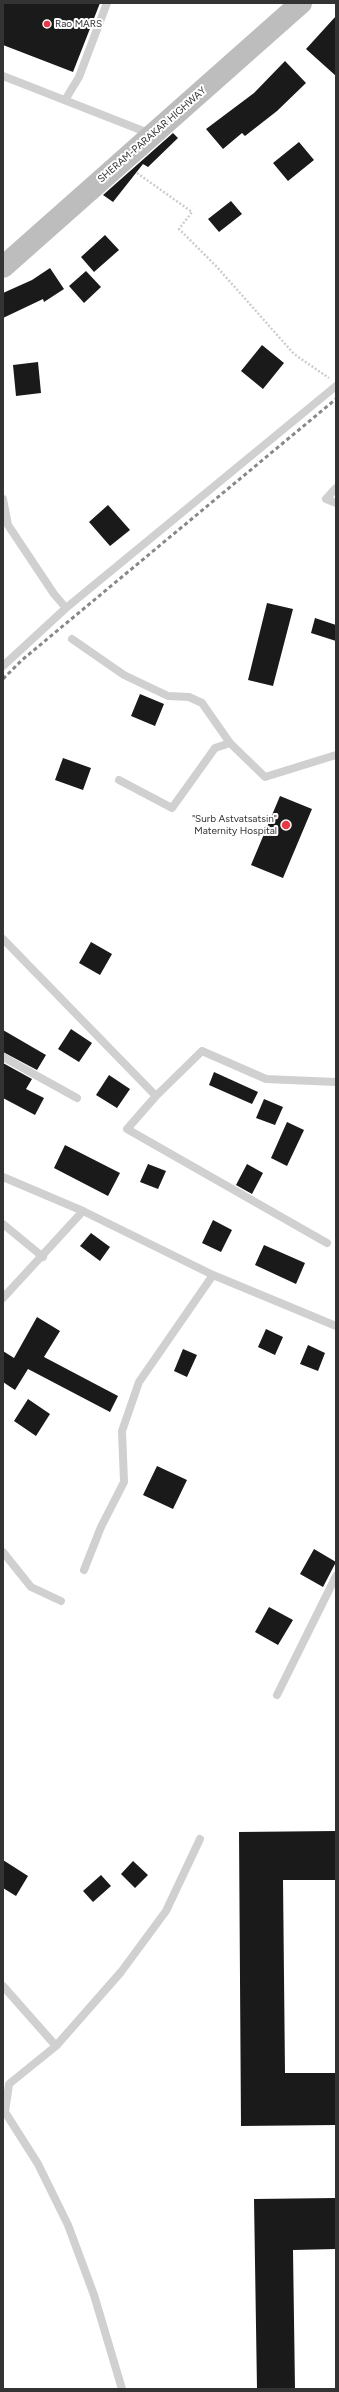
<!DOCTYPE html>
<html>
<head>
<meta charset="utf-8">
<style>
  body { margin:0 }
  #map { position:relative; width:339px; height:2392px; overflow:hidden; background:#fff; font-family:Figtree,sans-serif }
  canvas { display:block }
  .frame { position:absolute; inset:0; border:4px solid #333; pointer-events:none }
</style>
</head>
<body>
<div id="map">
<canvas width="339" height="2392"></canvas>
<div class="frame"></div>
</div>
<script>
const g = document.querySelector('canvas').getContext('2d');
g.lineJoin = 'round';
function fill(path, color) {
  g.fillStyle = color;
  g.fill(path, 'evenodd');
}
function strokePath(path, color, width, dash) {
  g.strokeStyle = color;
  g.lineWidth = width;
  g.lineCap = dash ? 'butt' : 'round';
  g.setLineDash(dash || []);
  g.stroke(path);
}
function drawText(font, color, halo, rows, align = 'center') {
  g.font = font + ' Figtree,sans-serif';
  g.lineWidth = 4;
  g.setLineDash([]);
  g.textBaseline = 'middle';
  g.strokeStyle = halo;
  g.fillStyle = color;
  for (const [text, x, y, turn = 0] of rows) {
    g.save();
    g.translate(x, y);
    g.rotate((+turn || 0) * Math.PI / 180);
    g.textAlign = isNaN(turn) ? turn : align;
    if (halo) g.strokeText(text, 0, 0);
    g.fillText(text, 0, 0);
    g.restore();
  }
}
fill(new Path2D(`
  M 3,3 L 100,3 L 73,72 L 3,45 Z
  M 336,16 L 336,76 L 306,49 Z
  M 285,61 L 306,83 L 277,111 L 245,136 L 242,133 L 223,149 L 206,129 L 254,93 Z
  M 173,133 L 178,138 L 148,167 L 143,164 L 113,202 L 103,195 Z
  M 299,142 L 314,160 L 288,181 L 273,163 Z
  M 231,201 L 242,214 L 219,232 L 208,219 Z
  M 105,235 L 119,250 L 94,272 L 81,257 Z
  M 50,268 L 64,289 L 44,302 L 43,299 L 3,318 L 3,293 L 32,280 Z
  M 86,271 L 101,287 L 84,303 L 69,286 Z
  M 262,345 L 284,363 L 263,389 L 241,371 Z
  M 38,362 L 41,393 L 16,396 L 13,365 Z
  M 108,505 L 130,530 L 110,546 L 89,522 Z
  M 267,603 L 293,609 L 273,686 L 248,680 Z
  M 315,618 L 336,625 L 336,641 L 311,633 Z
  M 140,694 L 164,704 L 155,726 L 131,716 Z
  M 63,758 L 91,768 L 83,790 L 55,780 Z
  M 280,796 L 312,809 L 283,878 L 251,865 Z
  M 91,942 L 112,954 L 100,975 L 79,963 Z
  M 71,1029 L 92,1043 L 79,1062 L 58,1049 Z
  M 3,1030 L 46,1055 L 37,1070 L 3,1052 Z
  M 3,1063 L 32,1079 L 26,1089 L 44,1098 L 35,1115 L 3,1098 Z
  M 214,1072 L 258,1092 L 252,1104 L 209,1085 Z
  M 109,1075 L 130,1089 L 117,1108 L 96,1095 Z
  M 264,1099 L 283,1107 L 275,1125 L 256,1118 Z
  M 287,1122 L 304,1130 L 287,1166 L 271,1158 Z
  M 65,1145 L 120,1173 L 108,1196 L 54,1168 Z
  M 148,1164 L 166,1171 L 158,1189 L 140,1182 Z
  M 247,1164 L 263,1173 L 252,1194 L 236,1185 Z
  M 213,1220 L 232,1230 L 221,1252 L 202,1243 Z
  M 91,1233 L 110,1247 L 100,1261 L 80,1246 Z
  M 264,1245 L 305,1263 L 296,1284 L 255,1265 Z
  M 37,1317 L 60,1331 L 44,1357 L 118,1396 L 110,1412 L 28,1369 L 15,1390 L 3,1382 L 3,1351 L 14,1358 Z
  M 266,1329 L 283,1337 L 275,1355 L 258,1347 Z
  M 308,1345 L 325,1353 L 318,1371 L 300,1364 Z
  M 183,1349 L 197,1355 L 187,1377 L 174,1371 Z
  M 28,1399 L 50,1414 L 36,1436 L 14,1421 Z
  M 157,1466 L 187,1480 L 173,1509 L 143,1495 Z
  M 314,1549 L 336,1562 L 323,1587 L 300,1574 Z
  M 269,1607 L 293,1620 L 278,1645 L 255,1632 Z
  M 336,1831 L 336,1880 L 283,1880 L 285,2073 L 336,2073 L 336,2125 L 241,2126 L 239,1832 Z
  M 3,1860 L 28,1876 L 16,1896 L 3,1888 Z
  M 133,1861 L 148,1875 L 135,1888 L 121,1874 Z
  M 101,1875 L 111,1886 L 93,1902 L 83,1891 Z
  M 336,2198 L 336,2249 L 293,2250 L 295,2389 L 257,2389 L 254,2199 Z`), '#1a1a1a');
strokePath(new Path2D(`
  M 137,173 L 192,212 L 179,229 L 217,267 L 294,354 L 329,378`), '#cdcdcd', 2.5, [2, 2]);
strokePath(new Path2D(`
  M 3,76 L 151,134
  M 65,100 L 79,77 L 107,3
  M 336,488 L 326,499 L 336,503
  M 3,499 L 8,525 L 54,594 L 66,608
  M 72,639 L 124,675 L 168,696 L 189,697 L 202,703 L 230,743 L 265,777 L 336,755
  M 3,666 L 66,608 L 336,386
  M 119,780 L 172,808 L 215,748 L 230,743
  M 3,939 L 156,1096
  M 3,1057 L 77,1098
  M 3,1177 L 83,1211 L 213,1275 L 336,1326
  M 3,1224 L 43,1257
  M 327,1243 L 127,1129 L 156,1096 L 202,1051 L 266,1079 L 336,1082
  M 3,1298 L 83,1211
  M 3,1552 L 31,1587 L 61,1601
  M 84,1570 L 101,1527 L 124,1482 L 122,1431 L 139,1382 L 213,1275
  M 277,1695 L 336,1576
  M 3,1986 L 56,2046
  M 122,2389 L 94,2295 L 68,2225 L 38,2164 L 5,2112 L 9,2084 L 56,2046 L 121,1972 L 166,1911 L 200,1839`), '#d0d0d0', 8);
strokePath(new Path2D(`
  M 3,267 L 301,3`), '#bdbdbd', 22);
strokePath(new Path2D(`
  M 3,679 L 22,660 L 336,399`), '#888', 3, [4, 3]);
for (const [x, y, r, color] of [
  [47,24,4,"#e63946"],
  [286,825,5,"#e63946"]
]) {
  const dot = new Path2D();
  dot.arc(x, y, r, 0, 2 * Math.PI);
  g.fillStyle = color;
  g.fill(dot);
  strokePath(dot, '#fff', 1.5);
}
drawText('10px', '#333', '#fff', [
  ["Rao MARS",55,24],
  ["\"Surb Astvatsatsin\"",277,819,"right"],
  ["Maternity Hospital",277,831,"right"]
], 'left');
drawText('10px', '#333', '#fff', [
  ["SHERAM-PARAKAR HIGHWAY",152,135,-41]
]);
</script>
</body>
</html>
